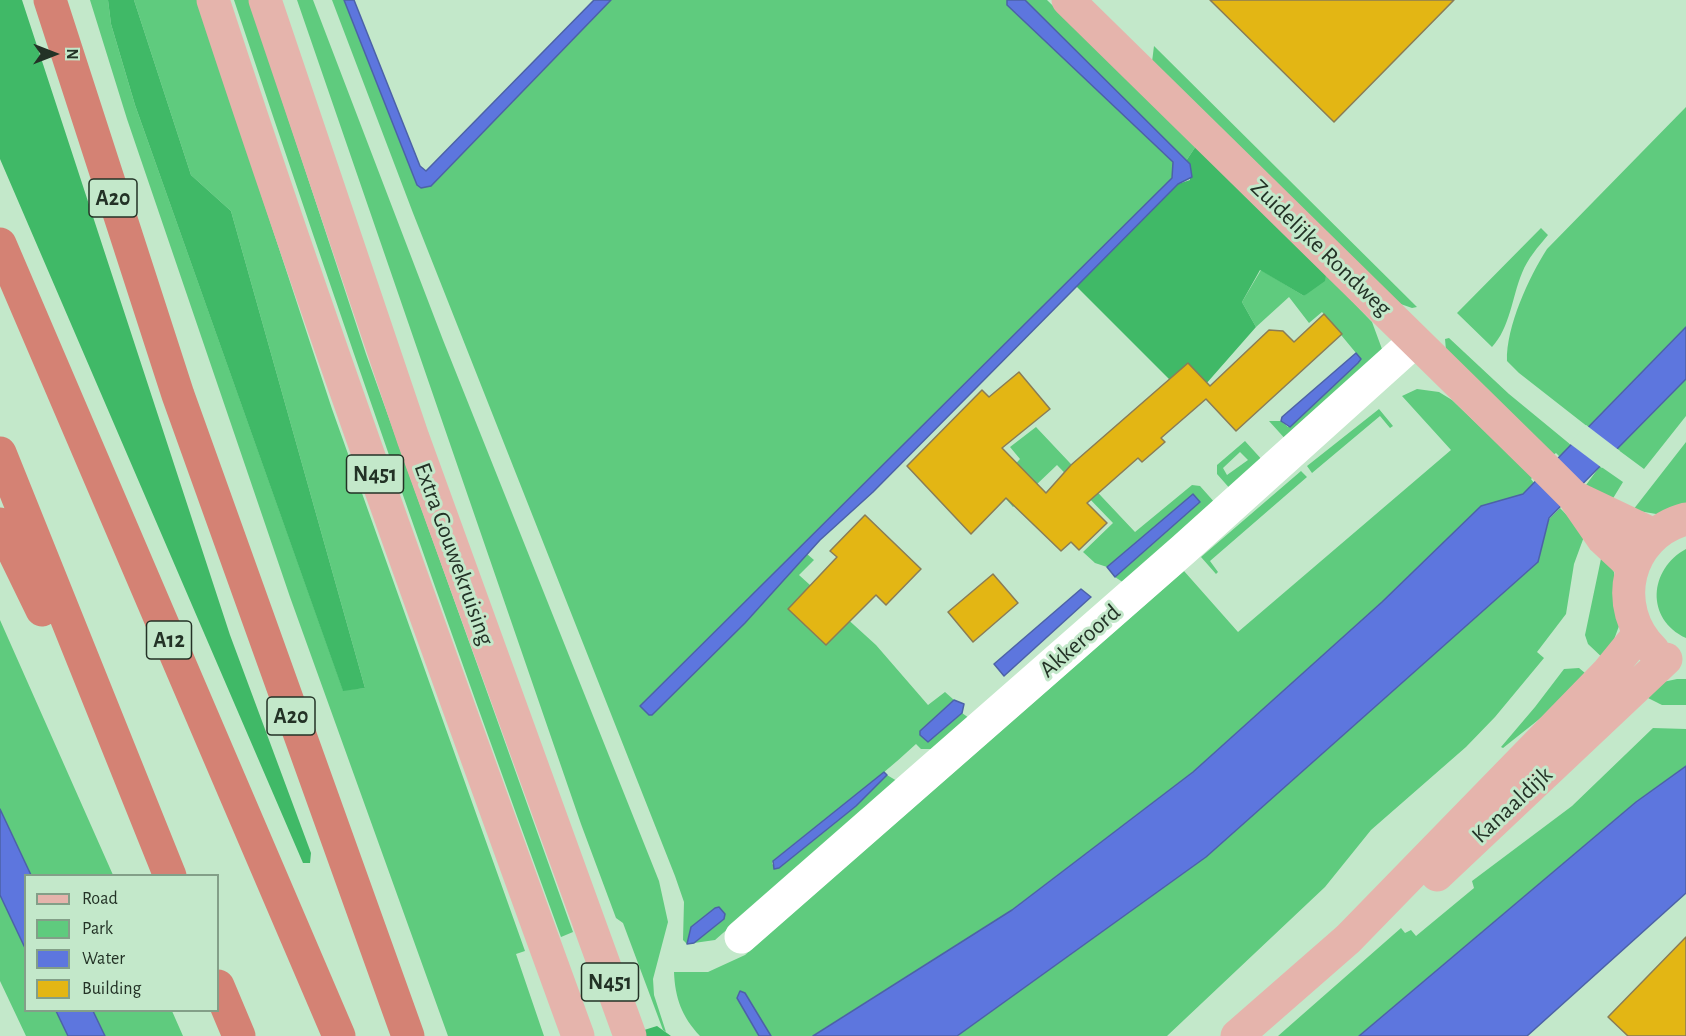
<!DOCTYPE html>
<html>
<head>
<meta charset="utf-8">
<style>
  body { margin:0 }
  #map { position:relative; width:1686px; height:1036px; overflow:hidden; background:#c3e8ca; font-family:"Alegreya Sans",sans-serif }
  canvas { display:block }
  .legend { position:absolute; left:24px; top:874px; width:195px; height:138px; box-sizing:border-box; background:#c3e8ca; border:2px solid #839f88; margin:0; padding:8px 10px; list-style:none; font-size:18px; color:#233226 }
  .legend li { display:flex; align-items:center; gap:12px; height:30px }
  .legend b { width:30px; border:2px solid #839f88 }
  .north { position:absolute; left:24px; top:24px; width:60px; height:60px; -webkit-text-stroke:4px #c3e8ca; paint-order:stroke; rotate:90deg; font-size:16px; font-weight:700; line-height:24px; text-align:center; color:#233226 }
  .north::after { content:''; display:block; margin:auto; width:21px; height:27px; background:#233226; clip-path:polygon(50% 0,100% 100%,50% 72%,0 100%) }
</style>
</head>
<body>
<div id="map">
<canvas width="1686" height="1036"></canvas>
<ul class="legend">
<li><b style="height:8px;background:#e5b4ac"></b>Road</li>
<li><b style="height:16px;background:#5fcb7e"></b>Park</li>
<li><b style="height:16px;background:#5d76de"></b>Water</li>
<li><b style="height:16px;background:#e3b614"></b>Building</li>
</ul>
<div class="north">N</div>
</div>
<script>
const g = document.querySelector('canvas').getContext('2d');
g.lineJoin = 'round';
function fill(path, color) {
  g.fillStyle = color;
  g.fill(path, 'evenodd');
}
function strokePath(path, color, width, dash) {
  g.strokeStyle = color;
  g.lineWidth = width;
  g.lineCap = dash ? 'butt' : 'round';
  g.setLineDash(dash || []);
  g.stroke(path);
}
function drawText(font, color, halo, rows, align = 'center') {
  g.font = font + ' "Alegreya Sans",sans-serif';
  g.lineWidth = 6;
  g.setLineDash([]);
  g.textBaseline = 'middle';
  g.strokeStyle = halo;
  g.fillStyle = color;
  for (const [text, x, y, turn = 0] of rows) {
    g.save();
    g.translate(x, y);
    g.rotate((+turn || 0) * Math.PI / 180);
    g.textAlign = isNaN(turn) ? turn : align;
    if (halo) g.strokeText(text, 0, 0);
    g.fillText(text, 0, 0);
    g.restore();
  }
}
fill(new Path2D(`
  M 90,0 L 108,0 L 111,24 L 135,105 L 343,690 L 365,688 L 231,211 L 191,175 L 134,0 L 197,0 L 332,409 L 525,951 L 516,954 L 544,1036 L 448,1036 L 290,597 L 127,119 Z
  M 234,0 L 249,0 L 366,354 L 573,932 L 561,937 C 447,626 339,314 234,0 Z
  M 297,0 L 313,0 L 443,340 L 659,881 L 668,922 L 653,979 L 654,995 L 666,1032 L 663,1030 L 623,923 L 616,918 L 581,824 Z
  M 332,0 L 344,0 L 417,185 L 431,186 L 611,0 L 1007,0 L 1008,5 L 1173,162 L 1172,178 L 640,706 L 652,714 L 745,623 L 807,554 L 814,560 L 799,575 L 876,645 L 928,705 L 945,692 L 954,700 L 920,731 L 928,742 L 962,713 L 969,718 L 932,749 L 921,749 L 916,744 C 871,786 820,822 773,861 L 772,864 L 779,868 L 856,806 L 887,775 L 897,781 L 715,940 L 694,943 L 724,919 L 691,927 L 687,944 L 683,940 L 684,902 L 675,876 L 413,213 Z
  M 1025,0 L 1047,0 L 1196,146 L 1186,161 Z
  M 1154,46 L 1417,307 L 1412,308 L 1395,302 L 1152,62 Z
  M 1686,107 L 1686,327 L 1588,427 L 1519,373 L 1507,361 C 1506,327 1529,277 1547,249 Z
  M 1541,228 L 1548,235 C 1538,247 1528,258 1522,273 C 1512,297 1510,328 1492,347 L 1457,313 Z
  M 1261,270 L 1304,296 L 1326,274 L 1372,322 L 1382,349 L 1376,368 L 1288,442 L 1269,421 L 1281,421 L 1288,427 L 1356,353 L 1322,312 L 1309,323 L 1289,297 L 1256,327 L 1242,302 Z
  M 1449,338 L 1509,394 L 1571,445 L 1560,457 L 1556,453 L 1553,455 L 1446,350 L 1445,339 Z
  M 1686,379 L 1686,416 L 1644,469 L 1617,449 Z
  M 1417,389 L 1439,392 L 1452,400 L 1533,477 L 1531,479 L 1534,483 L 1523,494 L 1480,507 L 1382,602 L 1193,772 L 1012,910 L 813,1036 L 771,1036 L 745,993 L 740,991 L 737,998 L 759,1036 L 700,1036 C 682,1017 675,998 674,972 L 708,972 L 745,955 L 1184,571 L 1238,632 L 1451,450 L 1402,396 Z
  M 1379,409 L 1393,426 L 1390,428 L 1380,416 L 1312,473 L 1307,466 Z
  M 1036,427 L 1135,532 L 1192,485 L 1200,486 L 1216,504 L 1124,583 L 1115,577 L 1200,502 L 1193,495 L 1107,567 L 1095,563 L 1083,552 L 1113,523 L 1057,465 L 1013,507 L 995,486 L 1020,459 L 1010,447 Z
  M 1245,441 L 1264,462 L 1232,491 L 1217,474 L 1217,465 ZM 1240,452 L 1248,460 L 1227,475 L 1223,468 Z
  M 1686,442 L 1686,507 L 1662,515 L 1633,510 Z
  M 1600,466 L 1623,482 L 1612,500 L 1586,485 Z
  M 1301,471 L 1307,477 L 1210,561 L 1218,572 L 1216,574 L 1201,557 Z
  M 1560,508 L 1585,534 L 1574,564 L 1566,614 L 1537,652 L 1544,658 L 1495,717 L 1466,747 L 1371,830 L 1325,887 L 1167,1036 L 957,1036 L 1206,857 L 1538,562 L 1549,519 Z
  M 1686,549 L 1686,638 C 1645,619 1649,569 1686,549 Z
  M 1602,554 L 1614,572 L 1619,626 L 1606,661 L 1588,644 L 1585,635 Z
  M 0,620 L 113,875 L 31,875 L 0,809 Z
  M 1579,668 L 1591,678 L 1503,748 L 1501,747 L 1535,707 L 1564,669 Z
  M 1677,679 L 1686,679 L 1686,705 L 1662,705 L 1648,698 L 1663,682 Z
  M 1653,728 L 1686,729 L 1686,766 L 1636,802 L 1359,1036 L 1278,1036 L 1401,928 L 1405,933 L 1411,930 L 1416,936 L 1474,888 L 1472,881 L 1572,806 Z
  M 0,895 L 25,948 L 26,1010 L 56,1011 L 68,1036 L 26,1036 L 0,981 Z
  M 93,1011 L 172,1011 L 183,1036 L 105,1036 Z`), '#5fcb7e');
fill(new Path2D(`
  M 0,0 L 22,0 L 230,635 L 311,853 L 310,863 L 303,863 L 0,159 Z
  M 108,0 L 134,0 L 191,175 L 231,211 L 365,688 L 343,691 L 135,105 L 111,24 Z
  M 1196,146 L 1326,274 L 1325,281 L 1304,296 L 1260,270 L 1242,302 L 1256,327 L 1191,401 L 1076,286 L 1178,184 L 1190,180 L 1190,164 L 1186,161 Z
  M 657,1026 L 671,1036 L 625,1036 Z`), '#40b967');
const water = new Path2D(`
  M 344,0 L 354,0 L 420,166 L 426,171 L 594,0 L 611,0 L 431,186 L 421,188 L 417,185 Z
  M 1007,0 L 1025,0 L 1190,164 L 1192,177 L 1178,184 L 873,492 L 820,540 L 745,623 L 652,715 L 649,715 L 640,706 L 1172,178 L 1173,162 L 1007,5 Z
  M 1686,327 L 1686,379 L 1549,518 L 1538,562 L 1206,857 L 957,1036 L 813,1036 L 1012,910 L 1193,772 L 1382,602 L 1481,506 L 1523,494 Z
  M 1356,353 L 1361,359 L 1358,363 L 1290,427 L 1281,421 L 1282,417 Z
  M 1193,494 L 1200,502 L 1115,577 L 1107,567 Z
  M 1081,589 L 1091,597 L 1004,676 L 994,664 Z
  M 954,700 L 964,704 L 962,713 L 928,742 L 920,735 L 920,731 Z
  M 1686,766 L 1686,893 L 1527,1036 L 1359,1036 L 1636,802 Z
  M 884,772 L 887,775 L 856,806 L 779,868 L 774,869 L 773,861 Z
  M 0,809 L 31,875 L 26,876 L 25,948 L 0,895 Z
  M 719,907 L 725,914 L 724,919 L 694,943 L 687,944 L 691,927 L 715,908 Z
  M 740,991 L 745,993 L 771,1036 L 759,1036 L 737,998 Z
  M 56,1011 L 93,1011 L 105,1036 L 68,1036 Z`);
fill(water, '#5d76de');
strokePath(water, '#4c62a7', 1.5);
fill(new Path2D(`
  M 1586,425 L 1620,451 L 1602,468 L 1569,443 Z`), '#c3e8ca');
const building = new Path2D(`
  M 1210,0 L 1454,0 L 1334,122 Z
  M 1324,314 L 1342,334 L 1236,431 L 1206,399 L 1161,438 L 1165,442 L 1142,462 L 1138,458 L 1087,503 L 1107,523 L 1079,550 L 1071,542 L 1061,551 L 1006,498 L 971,534 L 907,466 L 982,390 L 989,397 L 1019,372 L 1050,409 L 1002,448 L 1046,493 L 1071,465 L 1188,363 L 1210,386 L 1269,330 L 1283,331 L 1294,342 Z
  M 865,515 L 921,569 L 886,605 L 876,595 L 826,645 L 788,609 L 837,557 L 830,551 Z
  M 993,574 L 1018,603 L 973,642 L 948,612 Z
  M 1686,937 L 1686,1036 L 1628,1036 L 1608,1017 Z`);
fill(building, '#e3b614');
strokePath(building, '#8a7c56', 1.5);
strokePath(new Path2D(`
  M 741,937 L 1184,549 L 1415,341`), '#fff', 33);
strokePath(new Path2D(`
  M 213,0 C 327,348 453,692 578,1036
  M 265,0 L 413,438 L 630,1036
  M 1068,0 L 1543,466 L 1574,497 L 1603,539 L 1632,566
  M 1574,497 L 1654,535
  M 1653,650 C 1610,608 1626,535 1686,519
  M 1437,875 L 1666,659
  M 1237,1036 L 1348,939 L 1608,672 L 1639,634`), '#e5b4ac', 33);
strokePath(new Path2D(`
  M 50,0 L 178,395 L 408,1036
  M 0,244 L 339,1036
  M 0,453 L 170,876
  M 0,524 L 42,610
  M 218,986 L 239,1036`), '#d48274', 33);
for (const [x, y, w] of [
  [113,198,48],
  [375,474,57],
  [169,640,45],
  [291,716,48],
  [610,982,57]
]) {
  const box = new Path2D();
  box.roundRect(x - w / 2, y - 19, w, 38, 4.5);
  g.fillStyle = '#c3e8ca';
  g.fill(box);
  strokePath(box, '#233226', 1.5);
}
drawText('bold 22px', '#233226', null, [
  ["A20",113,198],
  ["N451",375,474],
  ["A12",169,640],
  ["A20",291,716],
  ["N451",610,982]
]);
drawText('24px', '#233226', '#c3e8ca', [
  ["Zuidelijke Rondweg",1321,248,44],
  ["Extra Gouwekruising",454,554,70],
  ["Akkeroord",1080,641,-41],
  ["Kanaaldijk",1512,805,-43]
]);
</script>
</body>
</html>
